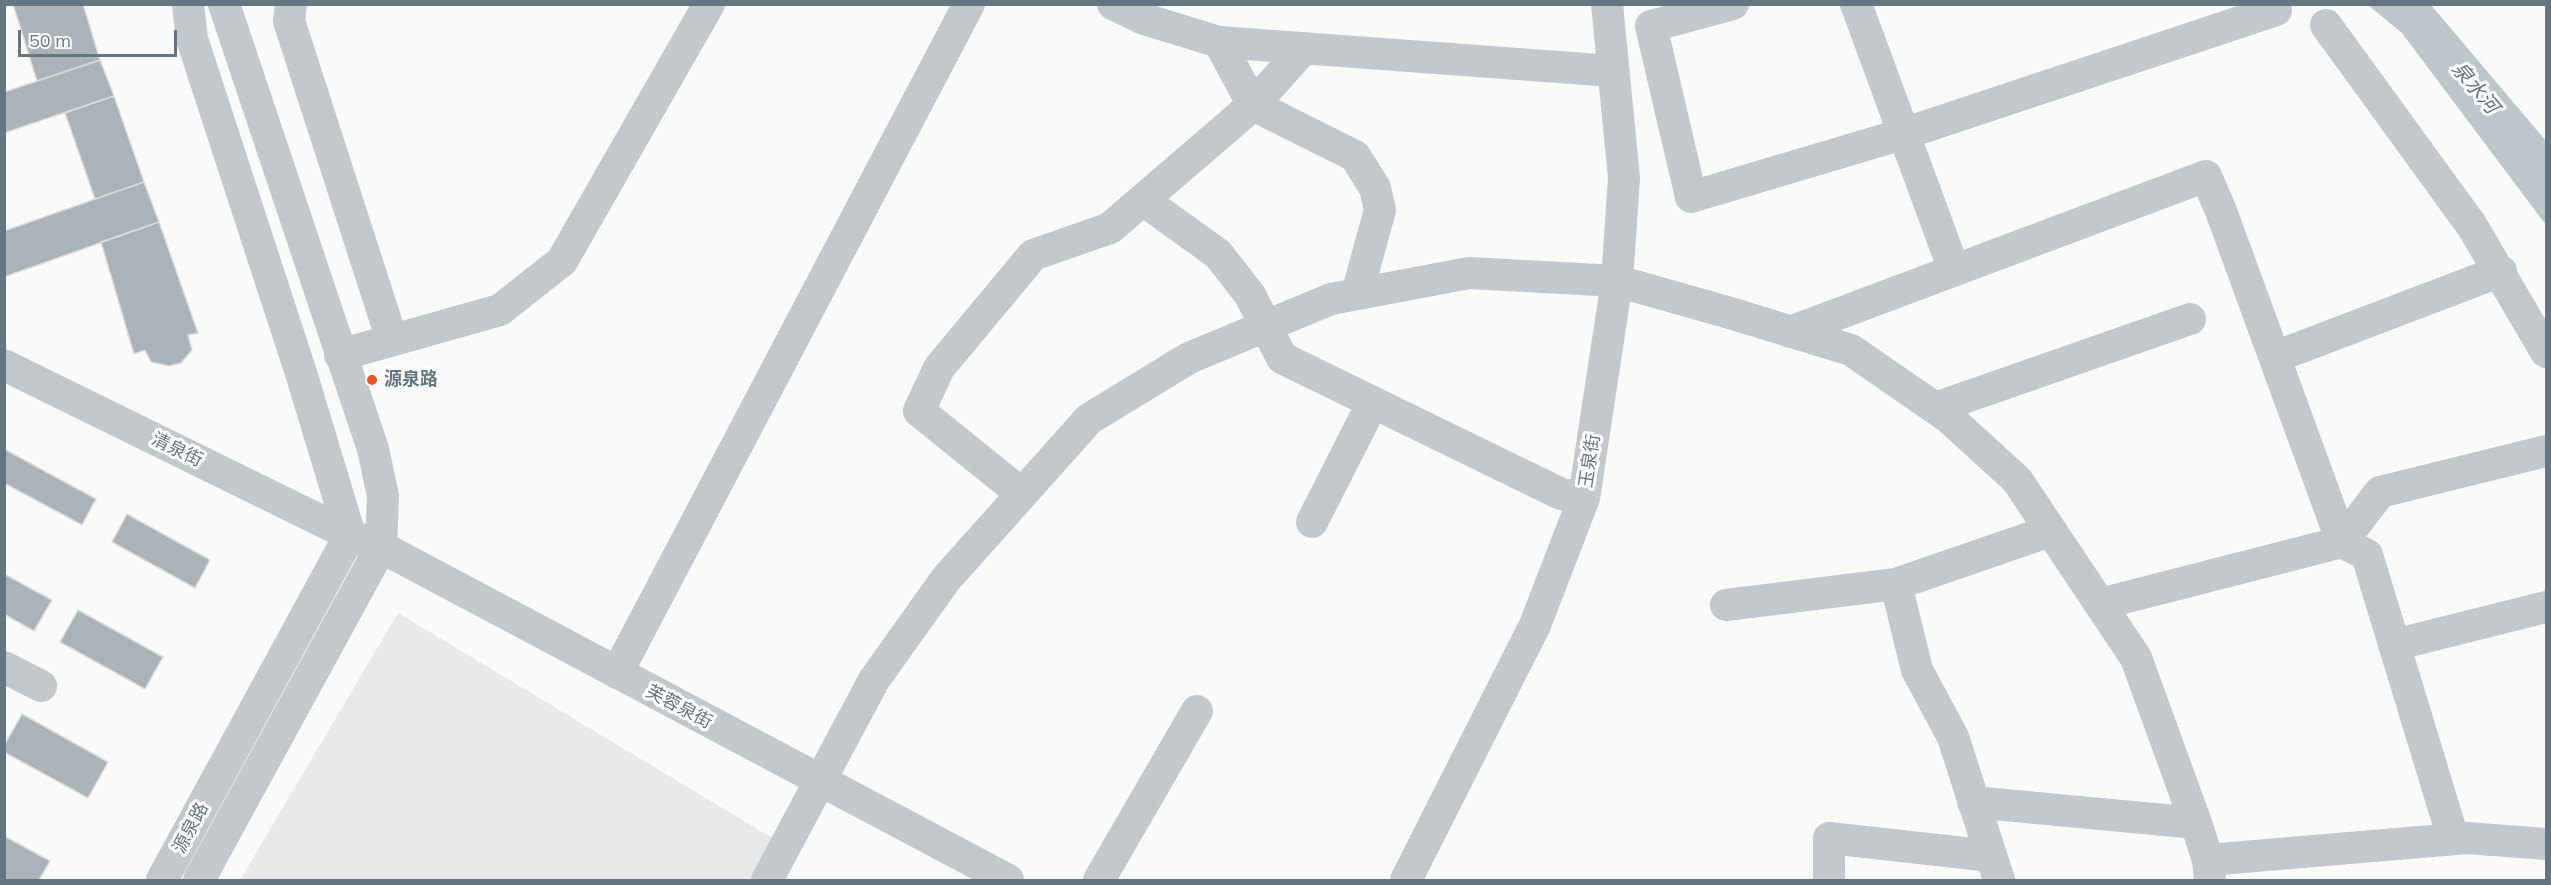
<!DOCTYPE html>
<html>
<head>
<meta charset="utf-8">
<style>
  body { margin:0 }
  #map { position:relative; width:2551px; height:885px; overflow:hidden; background:#fafaf8; font-family:Mulish,sans-serif }
  canvas { display:block }
  .frame { position:absolute; inset:0; border:6px solid #657683; pointer-events:none }
  .scale { position:absolute; left:18px; top:30px; width:159px; height:27px; box-sizing:border-box; border:3px solid #657683; border-top:0; padding-left:8px; font-size:18px; line-height:21px; white-space:nowrap; color:#657683; -webkit-text-stroke:4px #fff; paint-order:stroke }
</style>
</head>
<body>
<div id="map">
<canvas width="2551" height="885"></canvas>
<div class="frame"></div>
<div class="scale">50 m</div>
</div>
<script>
const g = document.querySelector('canvas').getContext('2d');
g.lineJoin = 'round';
function fill(path, color) {
  g.fillStyle = color;
  g.fill(path, 'evenodd');
}
function strokePath(path, color, width, dash) {
  g.strokeStyle = color;
  g.lineWidth = width;
  g.lineCap = dash ? 'butt' : 'round';
  g.setLineDash(dash || []);
  g.stroke(path);
}
function drawText(font, color, halo, rows, align = 'center') {
  g.font = font + ' Mulish,"Noto Sans SC",sans-serif';
  g.lineWidth = 6;
  g.setLineDash([]);
  g.textBaseline = 'middle';
  g.strokeStyle = halo;
  g.fillStyle = color;
  for (const [text, x, y, turn = 0] of rows) {
    g.save();
    g.translate(x, y);
    g.rotate((+turn || 0) * Math.PI / 180);
    g.textAlign = isNaN(turn) ? turn : align;
    if (halo) g.strokeText(text, 0, 0);
    g.fillText(text, 0, 0);
    g.restore();
  }
}
fill(new Path2D(`
  M 398,613 L 779,842 L 755,880 L 240,880 Z`), '#e8e9e9');
fill(new Path2D(`
  M 2368,5 L 2431,5 L 2546,141 L 2546,225 L 2402,33 Z`), '#bbc7cb');
const building = new Path2D(`
  M 13,4 L 83,4 L 100,60 L 37,81 Z
  M 100,60 L 114,96 L 4,133 L 4,92 Z
  M 114,96 L 144,182 L 95,199 L 65,113 Z
  M 144,182 L 159,222 L 4,277 L 4,231 Z
  M 159,222 L 198,333 L 188,335 L 192,350 L 181,363 L 169,366 L 151,362 L 145,350 L 134,354 L 101,242 Z
  M 4,449 L 96,499 L 82,525 L 4,483 Z
  M 127,514 L 210,560 L 195,588 L 112,542 Z
  M 4,574 L 52,600 L 34,631 L 4,614 Z
  M 78,610 L 163,657 L 145,689 L 60,642 Z
  M 22,714 L 108,762 L 88,798 L 4,752 L 4,746 Z
  M 4,836 L 50,861 L 39,880 L 4,880 Z`);
fill(building, '#aab3b9');
strokePath(building, '#dcdcda', 1.5);
strokePath(new Path2D(`
  M 291,4 L 289,21 L 392,340
  M 1113,4 L 1144,19 L 1219,42 L 1613,71
  M 1733,4 L 1651,26 L 1691,197 L 1903,134 L 2276,10
  M 1856,4 L 1954,270
  M 2326,25 L 2472,226 L 2546,352
  M 1219,42 L 1253,105 L 1355,156 L 1375,188 L 1380,210 L 1357,294
  M 1143,200 L 1218,254 L 1250,295 L 1282,358 L 1561,494 L 1584,498
  M 1790,332 L 2206,176 L 2221,211 L 2342,542 L 2367,555 L 2453,838
  M 340,355 L 500,310 L 562,261 L 709,4
  M 2275,357 L 2501,271
  M 4,365 L 350,535 L 381,547 L 1008,880
  M 1935,408 L 2190,319
  M 1022,494 L 919,411 L 939,368 L 1033,255 L 1110,228 L 1253,105 L 1304,48
  M 1312,522 L 1373,402
  M 1896,584 L 1917,670 L 1953,737 L 1999,880
  M 2100,604 L 2342,542 L 2380,492 L 2546,451
  M 1726,605 L 1896,584 L 2050,531
  M 2394,645 L 2546,607
  M 4,667 L 41,686
  M 617,673 L 969,4
  M 1973,802 L 2196,823
  M 2208,860 L 2467,838 L 2546,844
  M 162,880 L 350,535 L 301,373 L 192,39 L 188,4
  M 199,880 L 381,547 L 383,496 L 373,449 L 224,4
  M 767,880 L 874,680 L 946,579 L 1089,419 L 1189,358 L 1331,299 L 1469,273 L 1617,281 L 1730,313 L 1851,350 L 1948,417 L 2017,480 L 2136,658 L 2196,823 L 2208,860 L 2210,880
  M 1099,880 L 1197,711
  M 1406,880 L 1535,625 L 1584,498 L 1617,281 L 1624,178 L 1607,4
  M 1829,880 L 1829,838 L 1991,856`), '#c3c8cc', 32);
for (const [x, y, r, color] of [
  [372,380,6,"#e4572e"]
]) {
  const dot = new Path2D();
  dot.arc(x, y, r, 0, 2 * Math.PI);
  g.fillStyle = color;
  g.fill(dot);
  strokePath(dot, '#fff', 2);
}
drawText('bold 18px', '#657683', '#fff', [
  ["源泉路",384,380]
], 'left');
drawText('18px', '#657683', '#fff', [
  ["清泉街",177,450,26],
  ["玉泉街",1590,461,-81],
  ["芙蓉泉街",679,707,28],
  ["源泉路",191,828,-62]
]);
drawText('italic 20px', '#60757c', '#fff', [
  ["泉水河",2475,88,50]
]);
</script>
</body>
</html>
